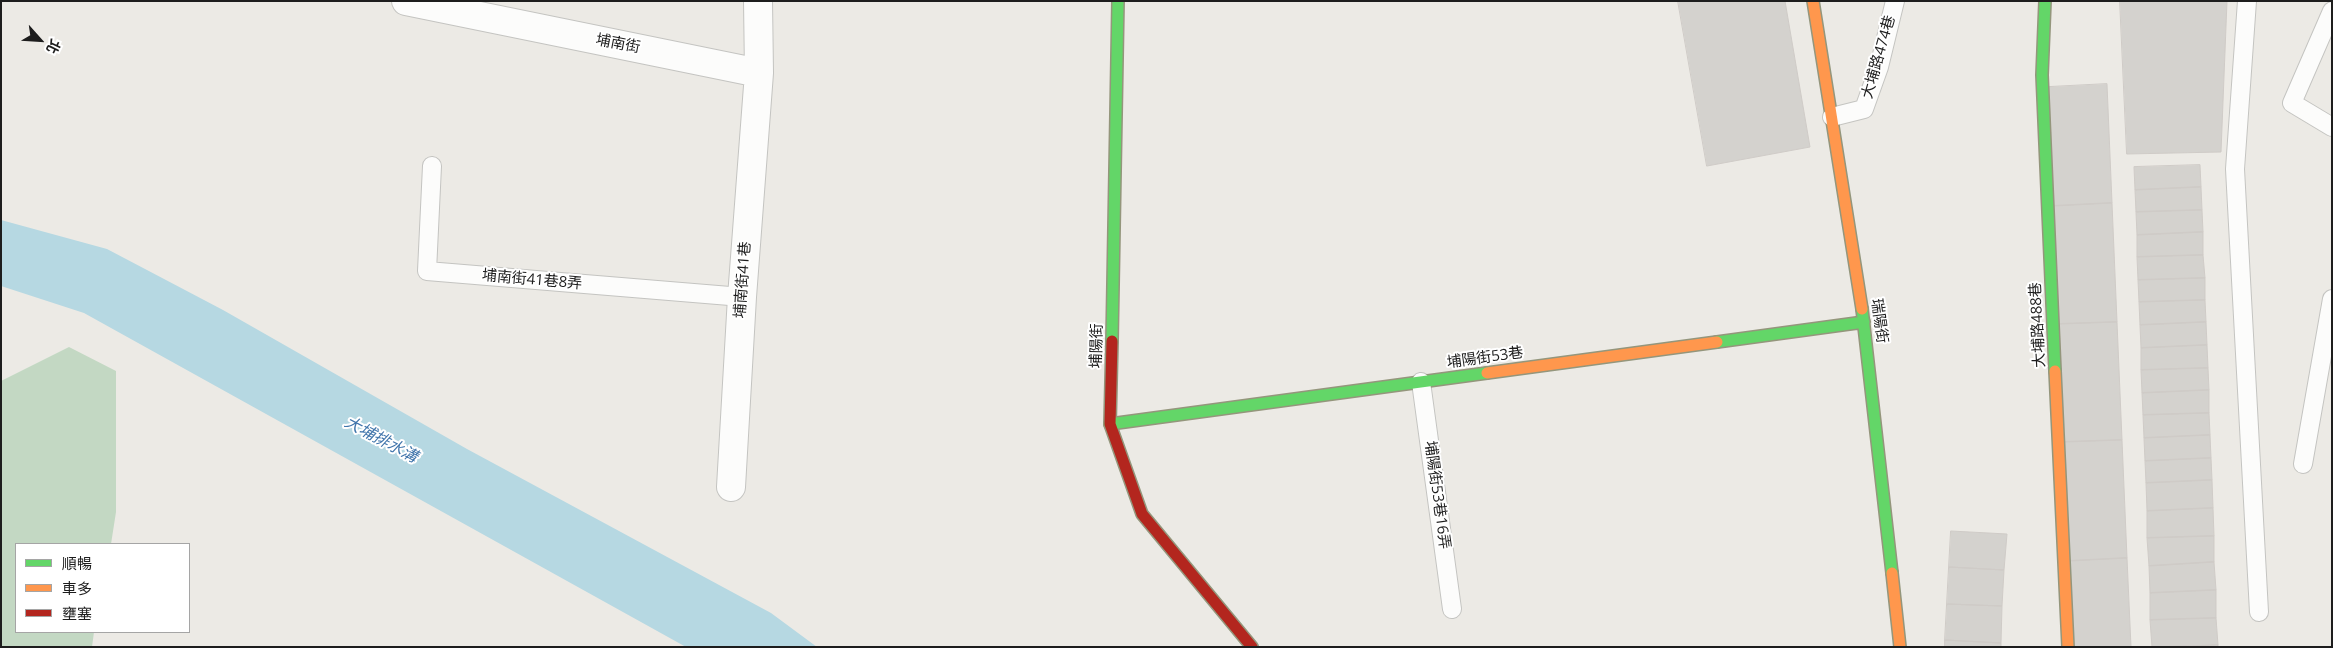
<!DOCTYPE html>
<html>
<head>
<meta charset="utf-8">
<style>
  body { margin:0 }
  #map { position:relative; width:2333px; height:648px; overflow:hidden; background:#eceae5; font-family:"Open Sans","Noto Sans TC",sans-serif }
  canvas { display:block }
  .frame { position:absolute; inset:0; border:2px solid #1d1d1d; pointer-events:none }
  .legend { position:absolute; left:15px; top:543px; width:175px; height:90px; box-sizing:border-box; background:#fff; border:1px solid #a5a5a5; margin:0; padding:6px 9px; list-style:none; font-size:15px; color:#1d1d1d }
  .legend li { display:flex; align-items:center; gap:10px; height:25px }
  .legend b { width:25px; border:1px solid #a5a5a5 }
  .north { position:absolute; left:15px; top:15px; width:50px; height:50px; -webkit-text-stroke:4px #fff; paint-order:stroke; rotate:116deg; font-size:14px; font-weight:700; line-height:20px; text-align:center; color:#1d1d1d }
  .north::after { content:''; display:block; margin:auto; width:18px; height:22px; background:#1d1d1d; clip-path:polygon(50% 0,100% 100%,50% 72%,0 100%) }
</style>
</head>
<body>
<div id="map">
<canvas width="2333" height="648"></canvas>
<div class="frame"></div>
<ul class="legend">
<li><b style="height:6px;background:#63d668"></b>順暢</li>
<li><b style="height:6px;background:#ff974d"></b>車多</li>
<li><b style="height:6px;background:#b3261e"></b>壅塞</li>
</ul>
<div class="north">北</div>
</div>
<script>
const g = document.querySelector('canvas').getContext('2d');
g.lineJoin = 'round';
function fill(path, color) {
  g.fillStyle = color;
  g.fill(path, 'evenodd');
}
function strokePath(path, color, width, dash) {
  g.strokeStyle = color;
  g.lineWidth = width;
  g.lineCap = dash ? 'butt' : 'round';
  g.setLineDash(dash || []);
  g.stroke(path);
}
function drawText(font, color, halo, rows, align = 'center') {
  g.font = font + ' "Open Sans","Noto Sans TC",sans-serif';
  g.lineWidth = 4;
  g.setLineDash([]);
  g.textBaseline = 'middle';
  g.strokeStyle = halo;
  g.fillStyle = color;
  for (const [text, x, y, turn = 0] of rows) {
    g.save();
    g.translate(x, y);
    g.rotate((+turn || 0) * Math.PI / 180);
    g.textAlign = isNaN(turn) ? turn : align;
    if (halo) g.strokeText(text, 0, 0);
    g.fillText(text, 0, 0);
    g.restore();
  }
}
fill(new Path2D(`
  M 69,347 L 116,371 L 116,512 L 111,544 L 16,544 L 16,632 L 94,632 L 92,647 L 1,647 L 1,381 Z`), '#c3d8c3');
fill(new Path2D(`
  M 1,220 L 107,249 L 223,310 L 467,449 L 771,613 L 817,647 L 686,647 L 84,313 L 1,286 Z`), '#b6d8e2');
const building = new Path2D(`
  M 1678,1 L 1785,1 L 1810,147 L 1707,166 Z
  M 2120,1 L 2227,1 L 2221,152 L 2127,154 Z
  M 2107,84 L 2112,203 L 2053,206 L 2049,87 Z
  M 2200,165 L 2201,187 L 2135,190 L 2134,167 Z
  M 2201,187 L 2202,210 L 2136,212 L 2135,190 Z
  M 2112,203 L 2117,322 L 2059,324 L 2053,206 Z
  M 2202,210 L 2203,232 L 2137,235 L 2136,212 Z
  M 2203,232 L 2203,255 L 2137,257 L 2137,235 Z
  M 2203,255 L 2205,278 L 2138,280 L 2137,257 Z
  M 2205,278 L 2205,300 L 2139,302 L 2138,280 Z
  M 2205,300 L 2206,322 L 2140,325 L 2139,302 Z
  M 2117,322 L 2122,440 L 2064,442 L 2059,324 Z
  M 2206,322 L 2207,345 L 2141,348 L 2140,325 Z
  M 2207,345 L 2208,368 L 2141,370 L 2141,348 Z
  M 2208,368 L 2209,390 L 2142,393 L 2141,370 Z
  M 2209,390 L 2209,413 L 2143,415 L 2142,393 Z
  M 2209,413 L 2210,435 L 2144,438 L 2143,415 Z
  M 2210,435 L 2211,458 L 2145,461 L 2144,438 Z
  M 2122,440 L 2127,558 L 2069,561 L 2064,442 Z
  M 2211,458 L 2212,480 L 2146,483 L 2145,461 Z
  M 2212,480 L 2213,508 L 2147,511 L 2146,483 Z
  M 2213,508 L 2214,536 L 2147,538 L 2147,511 Z
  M 1951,531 L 2007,534 L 2004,570 L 1949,567 Z
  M 2214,536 L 2214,562 L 2149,566 L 2147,538 Z
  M 2127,558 L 2131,647 L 2073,647 L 2069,561 Z
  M 2214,562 L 2216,590 L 2150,593 L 2149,566 Z
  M 1949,567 L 2004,570 L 2002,606 L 1947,604 Z
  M 2216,590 L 2216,618 L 2150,620 L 2150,593 Z
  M 1947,604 L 2002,606 L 2001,643 L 1945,640 Z
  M 2216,618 L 2218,645 L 2152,647 L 2150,620 Z
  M 1945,640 L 2001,643 L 2001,647 L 1945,647 Z
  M 2218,645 L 2218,647 L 2183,647 Z`);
fill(building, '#d4d2ce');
strokePath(building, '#cfcbc7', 1);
const lane = new Path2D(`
  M 2247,1 L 2235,169 L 2259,612
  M 2332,11 L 2292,103 L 2332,127
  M 1832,117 L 1864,109 L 1879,67 L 1895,1
  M 432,166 L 427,271 L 742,297
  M 1421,382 L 1452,609
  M 2303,464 L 2332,299`);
const street = new Path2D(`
  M 406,1 L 759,73
  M 731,487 L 742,297 L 759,73 L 758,1`);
const fast = new Path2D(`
  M 2045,1 L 2042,75 L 2055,371
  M 1862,309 L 1892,573
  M 1112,341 L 1118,1
  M 1717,342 L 1864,322
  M 1110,424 L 1487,373`);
const slow = new Path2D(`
  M 1813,1 L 1862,309
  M 2055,371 L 2068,647
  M 1487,373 L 1717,342
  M 1892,573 L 1900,647`);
const jam = new Path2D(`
  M 1112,341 L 1110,424 L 1142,514 L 1252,647`);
strokePath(lane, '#c4c4c1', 20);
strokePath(street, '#c4c4c1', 30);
strokePath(fast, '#94967c', 14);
strokePath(slow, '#94967c', 14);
strokePath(jam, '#94967c', 14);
strokePath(lane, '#fcfcfb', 18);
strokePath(street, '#fcfcfb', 28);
strokePath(fast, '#63d668', 11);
strokePath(slow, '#ff974d', 11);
strokePath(jam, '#b3261e', 11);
drawText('15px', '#1d1d1d', '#fff', [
  ["埔南街",618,44,11],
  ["大埔路474巷",1879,57,-74],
  ["埔南街41巷8弄",532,280,5],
  ["埔南街41巷",743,280,-86],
  ["瑞陽街",1879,321,82],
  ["大埔路488巷",2038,325,-93],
  ["埔陽街",1097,346,-89],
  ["埔陽街53巷",1485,358,-8],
  ["埔陽街53巷16弄",1437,495,82]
]);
drawText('italic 16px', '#4075ab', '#fff', [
  ["大埔排水溝",381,440,28]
]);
</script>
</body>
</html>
